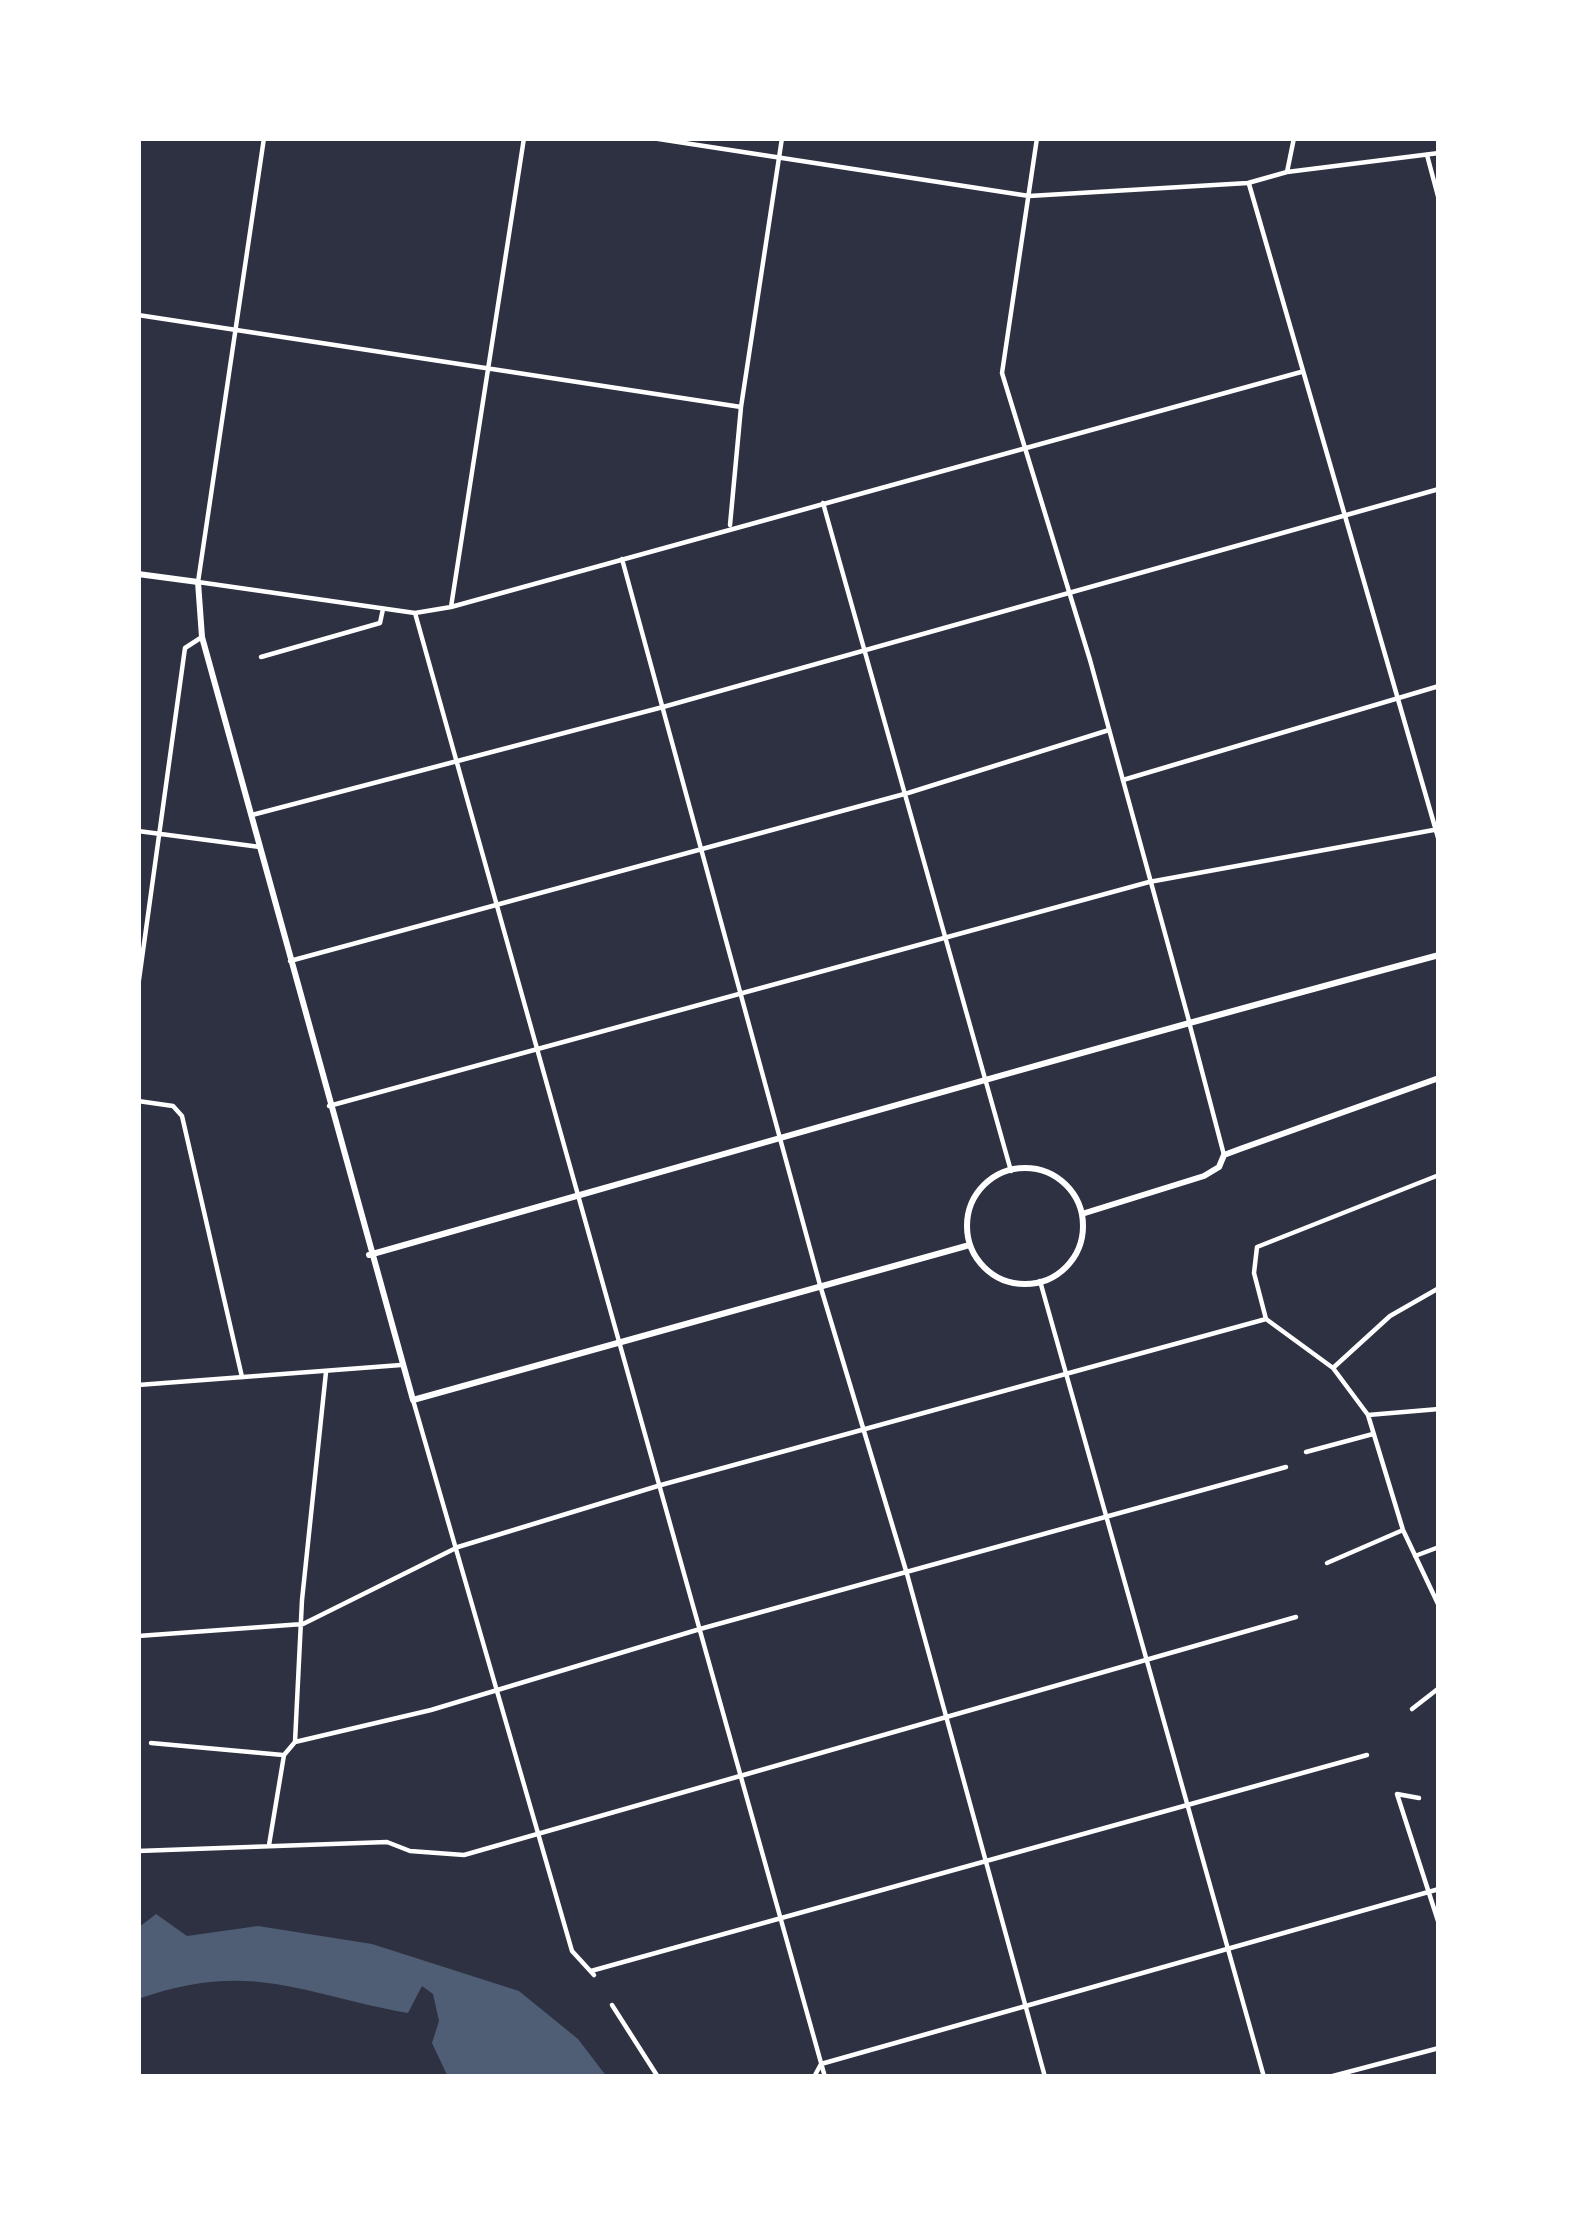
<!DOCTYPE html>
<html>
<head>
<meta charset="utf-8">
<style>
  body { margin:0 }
  #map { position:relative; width:1577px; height:2215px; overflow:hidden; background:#2d3142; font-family:Commissioner,sans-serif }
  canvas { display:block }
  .frame { position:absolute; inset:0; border:141px solid #fff; pointer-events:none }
</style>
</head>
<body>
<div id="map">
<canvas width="1577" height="2215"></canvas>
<div class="frame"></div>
</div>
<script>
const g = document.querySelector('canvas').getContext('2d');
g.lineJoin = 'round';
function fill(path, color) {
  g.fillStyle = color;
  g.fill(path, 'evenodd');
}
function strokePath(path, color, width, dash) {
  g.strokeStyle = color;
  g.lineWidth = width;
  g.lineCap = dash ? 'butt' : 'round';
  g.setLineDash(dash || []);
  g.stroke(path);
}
fill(new Path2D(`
  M 156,1914 L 187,1936 L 258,1926 L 372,1944 L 519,1991 L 578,2039 L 607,2077 L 448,2077 L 432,2043 L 439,2021 L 433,1994 L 422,1986 L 408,2013 C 302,1994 250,1959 138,1999 L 138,1928 Z`), '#4f5d75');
strokePath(new Path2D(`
  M 1427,155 L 1439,200
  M 1249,184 L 1439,841
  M 138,315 L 741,407
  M 823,503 L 1011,1171
  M 730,525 L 741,407 L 782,138
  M 622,559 L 820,1285 L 907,1574 L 1045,2077
  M 198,582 L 415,613 L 451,607 L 1301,372
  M 451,607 L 524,138
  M 415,613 L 825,2077
  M 261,657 L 380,623 L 383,609
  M 1123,780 L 1439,686
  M 138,831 L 260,847
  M 290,961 L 908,793 L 1109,730
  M 138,987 L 185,648 L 202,637
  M 1189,1022 L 1224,1155
  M 138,1101 L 173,1106 L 182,1116 L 242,1377
  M 329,1106 L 1149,882 L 1439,829
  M 1266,1319 L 1333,1368 L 1368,1415 L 1403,1530 L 1439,1606
  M 1266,1319 L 1254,1273 L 1257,1247 L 1439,1175
  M 1333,1368 L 1390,1316 L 1439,1288
  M 413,1400 L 572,1951 L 594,1975
  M 1368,1415 L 1439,1409
  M 1306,1452 L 1373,1434
  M 1415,1556 L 1439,1547
  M 1327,1563 L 1403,1530
  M 138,1636 L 303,1624 L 458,1547 L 661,1485 L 1266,1319
  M 1412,1709 L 1439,1688
  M 295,1742 L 431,1710 L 700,1629 L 1286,1467
  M 151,1743 L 283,1755
  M 1419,1798 L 1397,1794 L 1439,1924
  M 269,1845 L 284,1755 L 295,1742 L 302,1600 L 326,1372
  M 138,1851 L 387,1842 L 410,1851 L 464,1855 L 1296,1617
  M 591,1971 L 1367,1755
  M 612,2005 L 658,2077
  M 162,2077 L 165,2077
  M 814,2077 L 821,2064 L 1439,1889
  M 1329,2077 L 1439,2048`), '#fff', 4.5);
strokePath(new Path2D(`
  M 652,138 L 1029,196 L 1248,183 L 1287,172 L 1439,153
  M 1037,138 L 1002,373 L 1090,660 L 1189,1021
  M 1287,172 L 1294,138
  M 198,582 L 264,138
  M 252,815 L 663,707 L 1439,489
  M 1040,1281 L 1264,2077
  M 138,1385 L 401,1365`), '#fff', 4.5);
strokePath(new Path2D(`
  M 138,574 L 198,582 L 202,637 L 413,1400 L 966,1246
  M967 1226a58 58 0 1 1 116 0a58 58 0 1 1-116 0Z
  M 1085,1213 L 1204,1176 L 1219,1167 L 1224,1155 L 1240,1149 L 1439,1078
  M 369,1255 C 725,1154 1081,1051 1439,955`), '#fff', 6);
</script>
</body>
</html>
